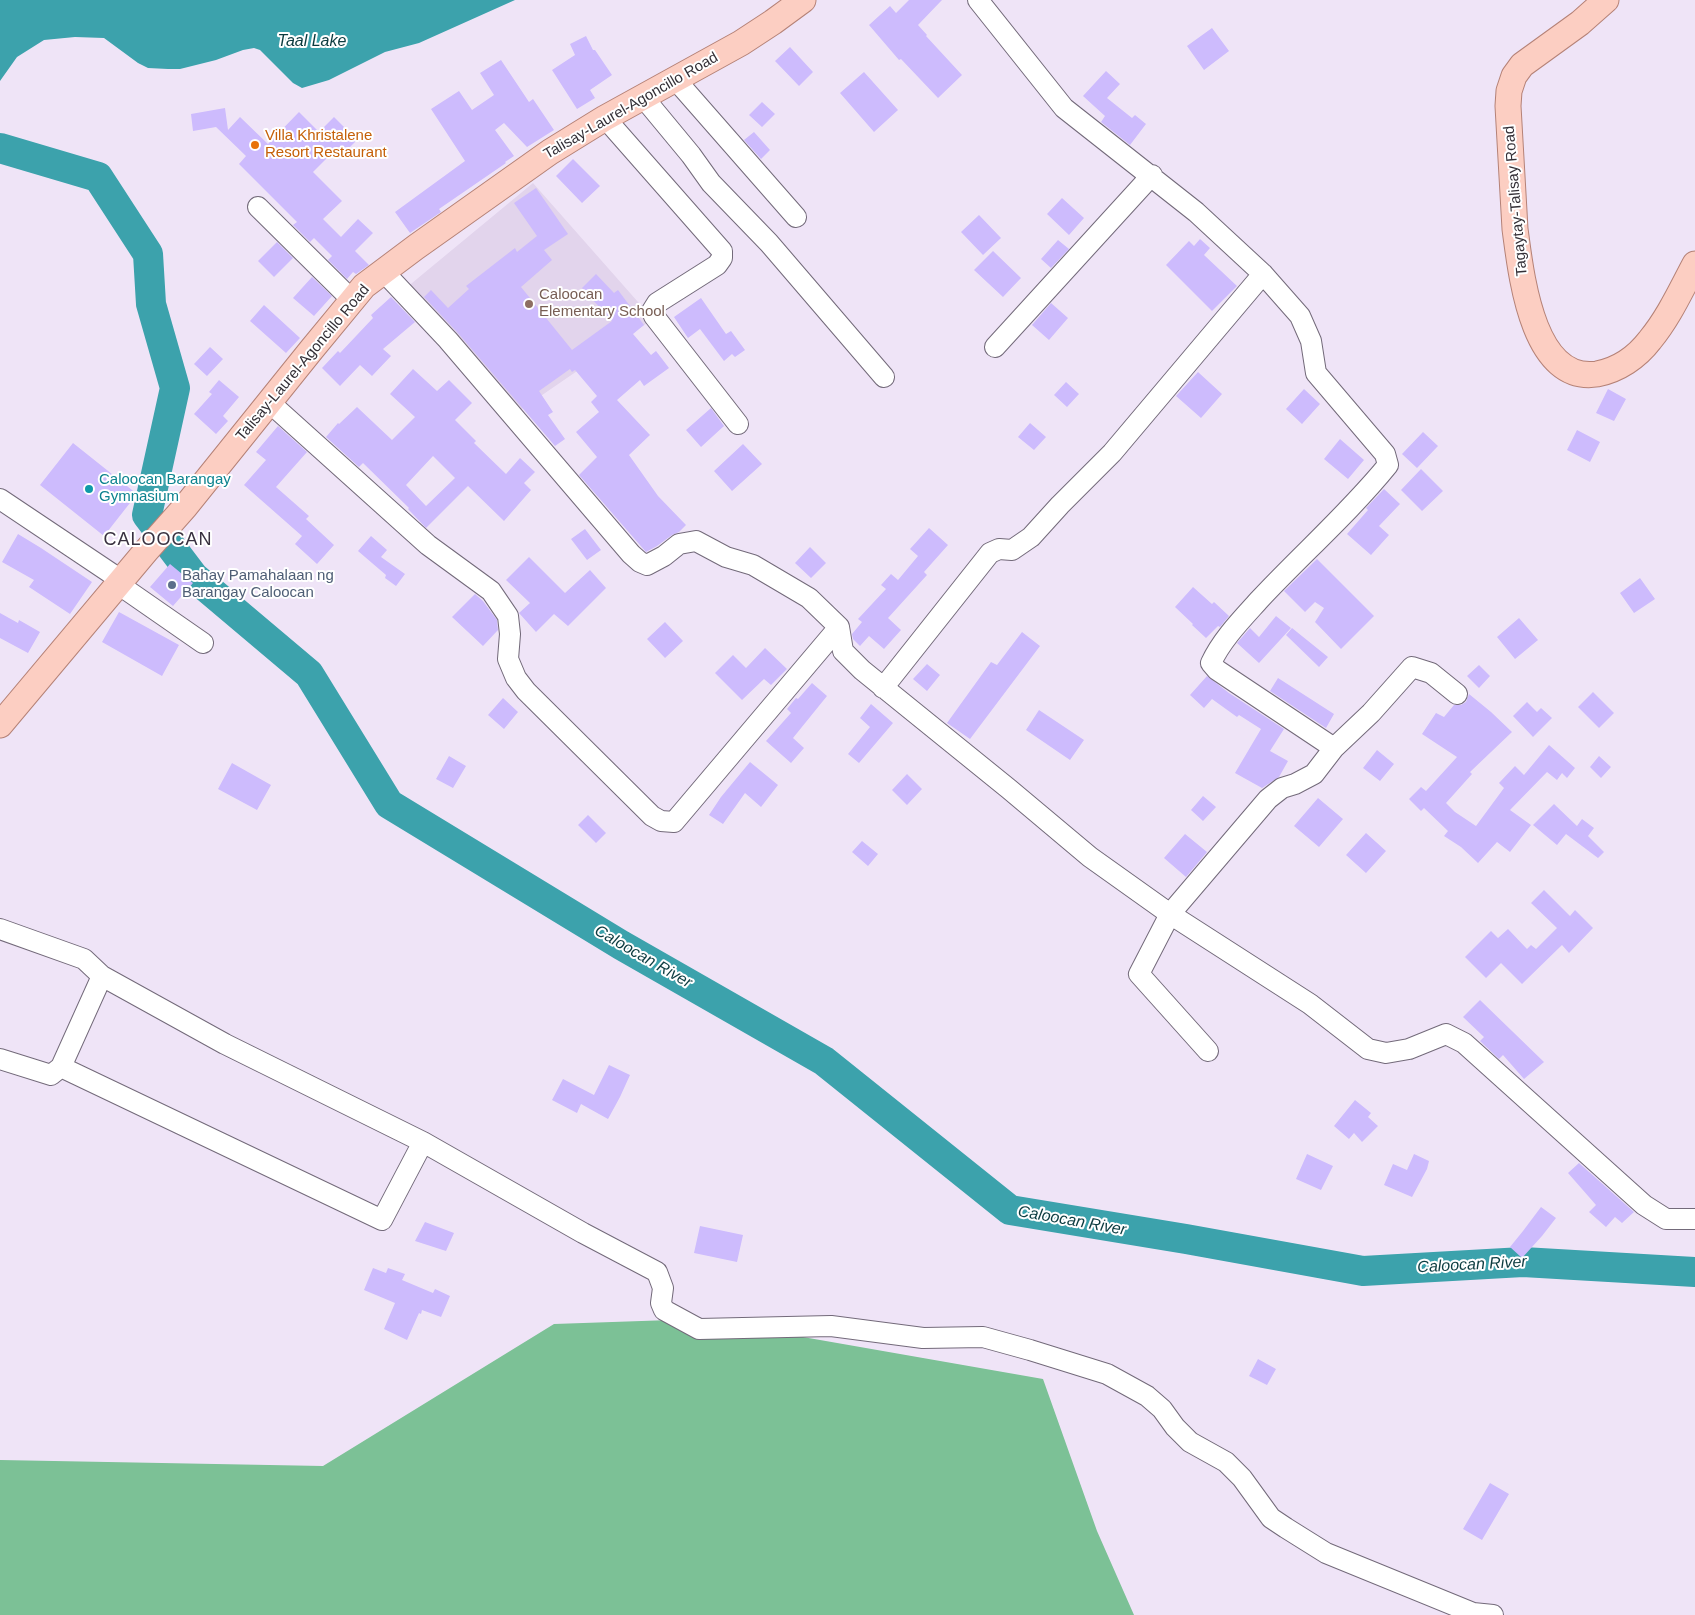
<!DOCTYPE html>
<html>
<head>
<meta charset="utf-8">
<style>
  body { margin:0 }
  canvas { display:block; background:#efe4f7 }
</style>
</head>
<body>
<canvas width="1695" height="1615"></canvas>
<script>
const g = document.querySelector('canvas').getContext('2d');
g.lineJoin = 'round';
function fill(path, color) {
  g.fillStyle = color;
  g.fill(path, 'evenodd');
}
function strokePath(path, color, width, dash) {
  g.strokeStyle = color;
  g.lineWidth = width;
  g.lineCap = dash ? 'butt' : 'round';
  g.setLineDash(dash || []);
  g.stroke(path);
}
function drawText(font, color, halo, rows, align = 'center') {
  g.font = font + ' Arial,sans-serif';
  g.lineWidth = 4;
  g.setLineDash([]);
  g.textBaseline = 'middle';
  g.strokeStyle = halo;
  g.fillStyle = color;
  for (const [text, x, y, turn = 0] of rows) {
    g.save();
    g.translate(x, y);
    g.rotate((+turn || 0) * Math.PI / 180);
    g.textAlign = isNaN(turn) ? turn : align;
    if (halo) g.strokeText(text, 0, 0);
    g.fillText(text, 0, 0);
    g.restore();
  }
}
fill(new Path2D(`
  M 533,183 L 653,319 L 513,415 L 406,288 Z`), '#e2d4ec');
fill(new Path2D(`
  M 700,1319 L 1043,1379 L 1097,1531 L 1134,1615 L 0,1615 L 0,1460 L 323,1466 L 554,1324 Z`), '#7cc196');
fill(new Path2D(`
  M 0,0 L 515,0 L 419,43 L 385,52 L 329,80 L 302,88 L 293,83 L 260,50 L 254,48 L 243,50 L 216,60 L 180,69 L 168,69 L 148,68 L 138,63 L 104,38 L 75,37 L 44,40 L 17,57 L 0,81 Z`), '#3ca2ac');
strokePath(new Path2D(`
  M 0,148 L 98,177 L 148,254 L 151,304 L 175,388 L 147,515 L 194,577 L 309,674 L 389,804 L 621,945 L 824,1061 L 1010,1210 L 1186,1239 L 1363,1271 L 1523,1262 L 1695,1272`), '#3ca2ac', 30);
fill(new Path2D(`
  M 909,0 L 942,0 L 918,25 L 927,35 L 926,36 L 962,75 L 938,98 L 901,59 L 899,60 L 869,25 L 890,6 L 896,13 Z
  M 1212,28 L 1229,51 L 1204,70 L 1187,46 Z
  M 586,36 L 593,50 L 595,50 L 612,75 L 590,90 L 595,98 L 577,109 L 552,70 L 575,55 L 570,44 Z
  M 790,47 L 813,72 L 799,86 L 775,61 Z
  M 501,60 L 529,102 L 533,99 L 554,130 L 527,147 L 504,123 L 495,130 L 514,156 L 505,162 L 506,163 L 439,209 L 441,212 L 410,233 L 395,212 L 465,161 L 431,109 L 459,91 L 472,110 L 494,95 L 480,73 Z
  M 1106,71 L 1120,84 L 1107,98 L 1132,118 L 1135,115 L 1146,124 L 1130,145 L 1101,122 L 1105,116 L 1083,96 Z
  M 864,72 L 898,110 L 874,132 L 840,93 Z
  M 762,102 L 775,114 L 762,127 L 749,115 Z
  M 225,108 L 228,130 L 240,117 L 268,144 L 299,112 L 319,132 L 334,117 L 357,140 L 340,157 L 334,151 L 313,172 L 342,201 L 323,219 L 341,237 L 358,219 L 373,233 L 355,251 L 369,265 L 356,274 L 353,272 L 347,279 L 328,260 L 332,256 L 314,238 L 310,242 L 293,225 L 297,222 L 239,164 L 246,156 L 216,127 L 193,131 L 191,114 Z
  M 754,132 L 770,150 L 761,159 L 744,140 Z
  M 573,159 L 600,186 L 582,203 L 556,176 Z
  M 536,188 L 568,234 L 544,250 L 552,260 L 521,287 L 572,350 L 612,321 L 582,288 L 596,274 L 614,293 L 618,290 L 644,325 L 633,334 L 651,355 L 656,351 L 669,368 L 644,386 L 640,380 L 617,400 L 650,435 L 629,455 L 658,496 L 686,525 L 679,532 L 672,535 L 657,546 L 646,552 L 579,475 L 597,457 L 576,432 L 599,412 L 591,402 L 597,396 L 575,370 L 572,372 L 570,369 L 539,391 L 553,412 L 548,415 L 565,439 L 555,446 L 457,332 L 424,297 L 431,290 L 448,308 L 469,289 L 466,286 L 515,248 L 517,252 L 537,236 L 514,203 Z
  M 1062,198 L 1084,218 L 1069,235 L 1047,214 Z
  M 979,215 L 1001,238 L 983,255 L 961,232 Z
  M 1200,239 L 1210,248 L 1204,255 L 1237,286 L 1212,311 L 1166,265 L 1189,241 L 1194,246 Z
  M 1058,240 L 1069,249 L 1051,268 L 1041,259 Z
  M 277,242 L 293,258 L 274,277 L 258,261 Z
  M 993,251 L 1021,278 L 1003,297 L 974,270 Z
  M 312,277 L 332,296 L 314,316 L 293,298 Z
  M 391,297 L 415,322 L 383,349 L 391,356 L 372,376 L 360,365 L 340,386 L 322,368 L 338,351 L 340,353 L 373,318 L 371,315 Z
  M 701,298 L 726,334 L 731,331 L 745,350 L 735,357 L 732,354 L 724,361 L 700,329 L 688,338 L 674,317 Z
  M 1051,303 L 1068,318 L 1049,340 L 1032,325 Z
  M 264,305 L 300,338 L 286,353 L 250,321 Z
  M 210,347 L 223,359 L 207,376 L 194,364 Z
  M 413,369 L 437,391 L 449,380 L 472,403 L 455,420 L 476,441 L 474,443 L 506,474 L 520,458 L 535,472 L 524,483 L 531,490 L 504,521 L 468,486 L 426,528 L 408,509 L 409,508 L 363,463 L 359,467 L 326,437 L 338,423 L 339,424 L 357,407 L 392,440 L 415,417 L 390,394 ZM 433,456 L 455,478 L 426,506 L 406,485 Z
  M 1198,372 L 1222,394 L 1201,418 L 1176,396 Z
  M 219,380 L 239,397 L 223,416 L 228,421 L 216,434 L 194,414 L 212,394 L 209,392 Z
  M 1066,382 L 1079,394 L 1067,407 L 1054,395 Z
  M 1304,389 L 1320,404 L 1302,424 L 1286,409 Z
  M 1608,389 L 1626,399 L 1614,421 L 1596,413 Z
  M 711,408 L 724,426 L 701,447 L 686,430 Z
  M 1030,423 L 1046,437 L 1034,450 L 1018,437 Z
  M 278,426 L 307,452 L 276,487 L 309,516 L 306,519 L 334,545 L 317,564 L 295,544 L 302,536 L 244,485 L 266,460 L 256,452 Z
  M 1577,430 L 1600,442 L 1590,462 L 1567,450 Z
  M 1423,432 L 1438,446 L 1417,468 L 1402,454 Z
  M 1340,439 L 1364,460 L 1348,479 L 1324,459 Z
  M 73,443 L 137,494 L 104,536 L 40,485 Z
  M 743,444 L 762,464 L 732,491 L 714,471 Z
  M 1421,469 L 1443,491 L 1422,511 L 1401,490 Z
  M 1384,489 L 1400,504 L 1379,526 L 1389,535 L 1371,555 L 1347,534 L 1368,510 L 1366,508 Z
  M 929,528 L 948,545 L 924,572 L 927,575 L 888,618 L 901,630 L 884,649 L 869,636 L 860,646 L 853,639 L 852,634 L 862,622 L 858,619 L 886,589 L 881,585 L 891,574 L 898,580 L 918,556 L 910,549 Z
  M 585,529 L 601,550 L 587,560 L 571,539 Z
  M 18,534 L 41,548 L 92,582 L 70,614 L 29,587 L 34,580 L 2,562 Z
  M 371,536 L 387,550 L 381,557 L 405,574 L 396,586 L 385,578 L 386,575 L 358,551 Z
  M 810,547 L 826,563 L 811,578 L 795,563 Z
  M 529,557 L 565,593 L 590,570 L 606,588 L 568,626 L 554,614 L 536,632 L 519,613 L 530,603 L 506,580 Z
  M 1317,559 L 1374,616 L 1341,649 L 1315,622 L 1324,608 L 1315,602 L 1305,612 L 1284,591 Z
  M 170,564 L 193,583 L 173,606 L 150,587 Z
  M 1640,578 L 1655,599 L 1634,613 L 1620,593 Z
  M 1193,587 L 1212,604 L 1214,602 L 1229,616 L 1220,627 L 1218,626 L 1206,638 L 1192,625 L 1193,624 L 1175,607 Z
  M 475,594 L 483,601 L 497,620 L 498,630 L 483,646 L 452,617 Z
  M 119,612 L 179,645 L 162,676 L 102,642 Z
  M 0,613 L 18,623 L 19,620 L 40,632 L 28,653 L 0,638 Z
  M 1276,616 L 1291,628 L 1259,663 L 1237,643 L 1250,628 L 1259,637 Z
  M 1519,618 L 1538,640 L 1515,659 L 1497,637 Z
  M 665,622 L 683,641 L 665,658 L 647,639 Z
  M 1292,628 L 1328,657 L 1319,667 L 1286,635 Z
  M 1022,632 L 1040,646 L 970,739 L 947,723 L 991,662 L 997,665 Z
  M 765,648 L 787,669 L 771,685 L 764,679 L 742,700 L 715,673 L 733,655 L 746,668 Z
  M 927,664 L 940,675 L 927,691 L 913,679 Z
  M 1479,665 L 1490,676 L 1479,688 L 1467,676 Z
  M 1207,676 L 1229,693 L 1284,729 L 1270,751 L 1288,761 L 1279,777 L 1262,788 L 1235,773 L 1261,729 L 1239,715 L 1237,717 L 1212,699 L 1204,708 L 1190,695 Z
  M 1278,678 L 1334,714 L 1326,728 L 1270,691 Z
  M 812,683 L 827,696 L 793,738 L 804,748 L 791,763 L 766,741 L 791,713 L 787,709 L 796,698 L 798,699 Z
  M 1593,692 L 1614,713 L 1599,728 L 1578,707 Z
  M 1469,694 L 1491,712 L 1512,732 L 1470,772 L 1472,774 L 1446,803 L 1455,812 L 1476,826 L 1504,788 L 1499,783 L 1515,766 L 1524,775 L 1549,745 L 1575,768 L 1567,778 L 1562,773 L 1557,780 L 1547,772 L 1510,810 L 1531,825 L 1510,852 L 1497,842 L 1478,863 L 1461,847 L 1444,836 L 1448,831 L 1424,808 L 1421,811 L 1409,799 L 1421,787 L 1426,791 L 1457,757 L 1422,734 L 1436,713 L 1444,717 L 1454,705 L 1461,705 L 1466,702 Z
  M 503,698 L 518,712 L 504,729 L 488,715 Z
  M 1527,702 L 1537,712 L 1541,708 L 1552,718 L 1533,737 L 1513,716 Z
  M 871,704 L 893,723 L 859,763 L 848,754 L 870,727 L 860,718 Z
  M 1039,710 L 1084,740 L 1070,760 L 1026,730 Z
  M 1377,750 L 1394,764 L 1380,781 L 1363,768 Z
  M 449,756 L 466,766 L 453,788 L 436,779 Z
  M 1599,756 L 1611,767 L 1601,778 L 1590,767 Z
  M 750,762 L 778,785 L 761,807 L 745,793 L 723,824 L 709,815 L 721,797 Z
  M 232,763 L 271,785 L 257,810 L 218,789 Z
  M 907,774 L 922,789 L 907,805 L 892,790 Z
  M 1203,796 L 1216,807 L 1203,821 L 1191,810 Z
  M 1318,798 L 1343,819 L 1319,847 L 1294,826 Z
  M 1554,804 L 1577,826 L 1582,819 L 1594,828 L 1588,836 L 1604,852 L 1598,858 L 1566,834 L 1557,845 L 1533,825 Z
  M 588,815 L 606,833 L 596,843 L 578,825 Z
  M 1366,833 L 1386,851 L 1366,873 L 1346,855 Z
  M 1185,834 L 1207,852 L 1186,877 L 1164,858 Z
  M 862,841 L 878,854 L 868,866 L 852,852 Z
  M 1544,890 L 1570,916 L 1575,910 L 1593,928 L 1569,953 L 1562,945 L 1522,984 L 1501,963 L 1486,978 L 1465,957 L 1491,931 L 1498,938 L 1508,929 L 1527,949 L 1531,945 L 1536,949 L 1557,928 L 1531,903 Z
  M 1480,1000 L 1544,1062 L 1524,1079 L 1503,1055 L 1499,1059 L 1480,1041 L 1484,1037 L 1463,1017 Z
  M 609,1065 L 630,1075 L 620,1097 L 608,1119 L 581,1104 L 577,1113 L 552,1100 L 563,1079 L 594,1095 Z
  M 1355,1100 L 1371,1113 L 1368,1117 L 1378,1126 L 1362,1142 L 1354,1133 L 1349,1139 L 1334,1126 Z
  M 1307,1154 L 1333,1166 L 1321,1190 L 1296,1179 Z
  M 1414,1154 L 1429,1161 L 1427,1169 L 1412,1197 L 1384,1185 L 1393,1164 L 1407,1170 Z
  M 1579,1163 L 1634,1212 L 1622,1223 L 1615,1217 L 1606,1227 L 1589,1212 L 1596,1205 L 1568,1173 Z
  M 1541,1207 L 1556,1218 L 1542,1236 L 1522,1258 L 1510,1247 L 1523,1231 Z
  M 425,1222 L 454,1233 L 446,1251 L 415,1241 Z
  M 700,1226 L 743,1235 L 737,1262 L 694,1253 Z
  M 373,1268 L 386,1273 L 388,1268 L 405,1274 L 402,1280 L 433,1293 L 435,1289 L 450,1296 L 441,1317 L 422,1310 L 421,1314 L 419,1313 L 407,1340 L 384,1329 L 395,1303 L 364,1290 Z
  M 1258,1359 L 1276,1369 L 1267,1385 L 1249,1376 Z
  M 1490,1483 L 1509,1494 L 1482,1540 L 1463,1529 Z`), '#cdbbfd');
const minor = new Path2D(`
  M 978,0 L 1064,108 L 1196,212 L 1263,274 L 1300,316 L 1311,341 L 1316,373 L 1385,454 L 1388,465 C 1349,513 1302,554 1260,599 C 1243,618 1222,639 1211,663 L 1217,670 L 1334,748
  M 675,79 L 796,217
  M 643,97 L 691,155 L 711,183 L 769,243 L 884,377
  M 605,118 L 722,251 L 722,258 L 717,265 L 657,303 L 652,311 L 654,316 L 738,424
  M 258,207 L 352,300
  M 383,271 L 448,340 L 631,554 L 640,562 L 647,565 L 664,556 L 679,544 L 696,541 L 726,557 L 753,565 L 809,598 L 839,627 L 843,651 L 862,670 L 1009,789 L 1090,857 L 1170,914 L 1310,1004 L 1368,1049 L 1386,1053 L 1409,1049 L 1446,1034 L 1464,1043 L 1644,1205 L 1666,1219 L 1695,1219
  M 995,347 L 1152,175
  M 269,402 L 428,545 L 491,591 L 508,616 L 510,634 L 508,659 L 516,678 L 526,691 L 652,816 L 661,821 L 674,822 L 839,627
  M 0,499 L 121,580
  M 118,584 L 203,643
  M 883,688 L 990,553 L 999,549 L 1012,550 L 1031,537 L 1060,505 L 1112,453 L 1263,274
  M 0,929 L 84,959 L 102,976 L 225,1044 L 423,1142 L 583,1233 L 657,1272 L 663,1288 L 661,1303 L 664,1310 L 699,1329 L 831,1326 L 923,1338 L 983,1337 L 1030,1350 L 1107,1374 L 1147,1396 L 1162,1409 L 1175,1427 L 1190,1442 L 1226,1462 L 1242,1478 L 1271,1518 L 1286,1528 L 1326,1553 L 1473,1613 L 1493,1615
  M 1208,1051 L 1139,974 L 1170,914 L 1268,799 L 1282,788 L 1295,784 L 1314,774 L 1334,748 L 1371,713 L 1412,667 L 1431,673 L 1457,694
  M 0,1059 L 51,1075 L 61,1067 L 382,1220 L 423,1142
  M 61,1067 L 102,976`);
const major = new Path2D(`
  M 1606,0 L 1580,23 L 1522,65 L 1514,76 L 1509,91 L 1508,106 L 1515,229 C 1521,273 1532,384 1597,374 C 1618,370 1637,357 1650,340 C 1669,317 1681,290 1695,264
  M 0,725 L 146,551 L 185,507 L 312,349 L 364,286 L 416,247 L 550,152 L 605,118 L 741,43 L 773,22 L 803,0`);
strokePath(minor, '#736a7a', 22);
strokePath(major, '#b58277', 27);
strokePath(minor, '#fff', 20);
strokePath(major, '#fccec2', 25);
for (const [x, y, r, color] of [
  [255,145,5,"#e8710a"],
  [529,304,5,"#8d6e63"],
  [89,489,5,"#0f9aa8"],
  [172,585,5,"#5c6f8a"]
]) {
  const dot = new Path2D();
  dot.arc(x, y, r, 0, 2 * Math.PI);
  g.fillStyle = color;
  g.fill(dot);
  strokePath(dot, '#fff', 2);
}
drawText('15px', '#343037', '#fff', [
  ["Talisay-Laurel-Agoncillo Road",631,106,-30],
  ["Tagaytay-Talisay Road",1516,201,-95],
  ["Talisay-Laurel-Agoncillo Road",303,363,-50]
]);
drawText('15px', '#c56008', '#fff', [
  ["Villa Khristalene",265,136],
  ["Resort Restaurant",265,153]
], 'left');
drawText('15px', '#785e54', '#fff', [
  ["Caloocan",539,295],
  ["Elementary School",539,312]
], 'left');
drawText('15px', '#0d838f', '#fff', [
  ["Caloocan Barangay",99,480],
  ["Gymnasium",99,497]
], 'left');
drawText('15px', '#4e5e75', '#fff', [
  ["Bahay Pamahalaan ng",182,576],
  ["Barangay Caloocan",182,593]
], 'left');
drawText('italic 16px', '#0c3c40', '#fff', [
  ["Taal Lake",312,42],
  ["Caloocan River",643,957,30],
  ["Caloocan River",1072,1221,10],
  ["Caloocan River",1472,1265,-3]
]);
g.letterSpacing = '1px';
drawText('18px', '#393140', '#fff', [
  ["CALOOCAN",158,540]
]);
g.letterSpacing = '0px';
</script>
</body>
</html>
